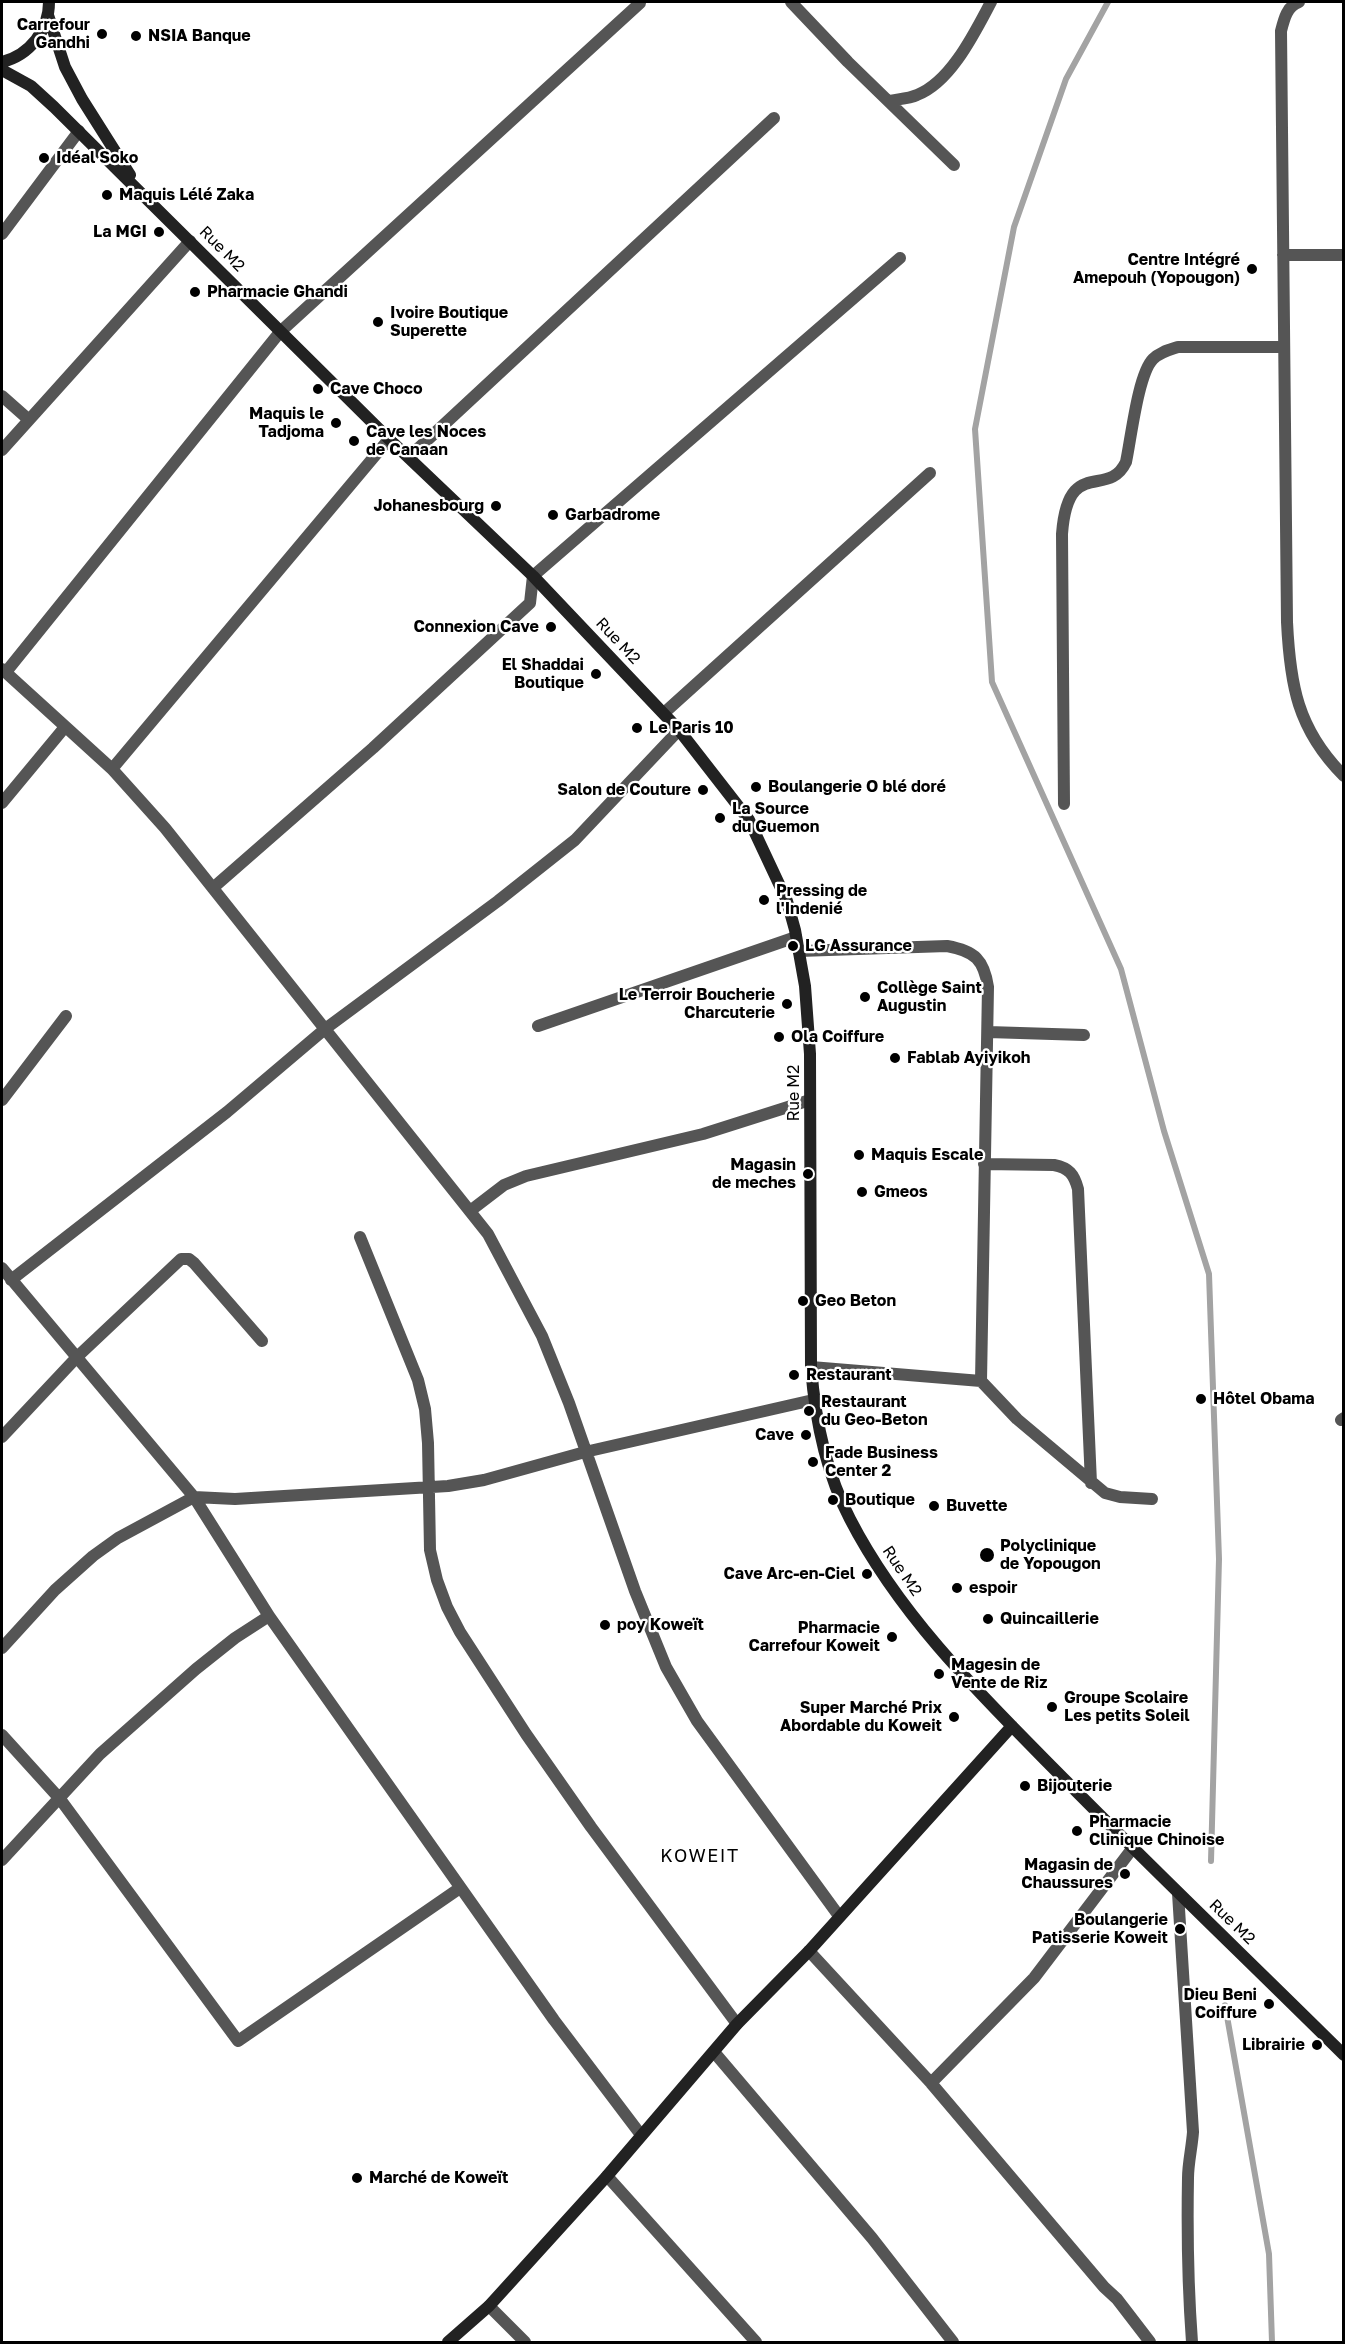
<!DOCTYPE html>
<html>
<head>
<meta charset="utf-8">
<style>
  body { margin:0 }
  #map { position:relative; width:1345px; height:2344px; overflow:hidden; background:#fff; font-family:"Golos Text",sans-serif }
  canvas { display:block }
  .frame { position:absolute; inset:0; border:3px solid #000; pointer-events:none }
</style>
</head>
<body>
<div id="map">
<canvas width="1345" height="2344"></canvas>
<div class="frame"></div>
</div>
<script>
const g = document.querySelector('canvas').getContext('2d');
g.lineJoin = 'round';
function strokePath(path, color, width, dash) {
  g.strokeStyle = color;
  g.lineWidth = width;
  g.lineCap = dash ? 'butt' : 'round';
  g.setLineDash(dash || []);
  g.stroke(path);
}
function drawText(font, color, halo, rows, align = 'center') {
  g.font = font + ' "Golos Text",sans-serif';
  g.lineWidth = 4.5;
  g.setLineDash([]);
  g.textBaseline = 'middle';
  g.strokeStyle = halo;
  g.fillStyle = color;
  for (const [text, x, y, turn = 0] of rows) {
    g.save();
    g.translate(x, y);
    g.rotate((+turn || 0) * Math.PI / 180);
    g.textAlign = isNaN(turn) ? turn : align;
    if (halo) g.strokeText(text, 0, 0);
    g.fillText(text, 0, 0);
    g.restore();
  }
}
strokePath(new Path2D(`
  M 1108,2 L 1066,79 L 1014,227 L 975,429 L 992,682 L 1121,969 L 1164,1131 L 1209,1274 L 1219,1559 L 1211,1861
  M 1225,2005 L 1269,2254 L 1272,2342`), '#a3a3a3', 6);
strokePath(new Path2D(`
  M 791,2 L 848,62 L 954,165
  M 1299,2 C 1287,6 1284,19 1281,31 L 1287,622 C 1290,684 1297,729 1344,776
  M 889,101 C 898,99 908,99 917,95 C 951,82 975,32 991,2
  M 2,234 L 79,131
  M 1283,255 L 1344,255
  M 2,396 L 28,419
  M 2,450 L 190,241
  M 409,457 L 774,118
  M 2,669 L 112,769 L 165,828 L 488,1234 L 542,1336 L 569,1403 L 635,1591 L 666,1667 L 697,1721 L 839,1916
  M 6,672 L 280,332 L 640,3
  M 664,713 L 930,473
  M 112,769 L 389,439
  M 2,803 L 65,727
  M 1064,804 L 1062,534 C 1068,455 1108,500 1126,462 C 1131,439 1138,374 1153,359 C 1160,352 1169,350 1178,347 L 1284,347
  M 214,887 L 373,748 L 530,603 L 533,576 L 900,258
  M 799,951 L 947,946 C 975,951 984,960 988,987 L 981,1381 L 1017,1419 L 1105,1493 L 1120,1497 L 1152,1499
  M 538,1026 L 796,937
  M 988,1032 L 1084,1035
  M 2,1100 L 66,1016
  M 984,1164 L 1054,1165 C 1069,1168 1074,1174 1078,1189 L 1091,1483
  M 470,1211 L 504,1185 L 526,1176 L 703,1134 L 810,1100
  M 360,1237 L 418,1380 L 425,1409 L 428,1443 L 430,1550 L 437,1580 L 447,1607 L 460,1632 L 526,1734 L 591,1827 L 737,2024
  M 2,1268 L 194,1497 L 269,1616 L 554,2020 L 641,2135
  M 11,1280 L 227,1112 L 325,1029 L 498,901 L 575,840 L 679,730
  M 811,1367 L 981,1381
  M 1341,1420 L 1344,1418
  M 2,1437 L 77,1357 L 181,1259 L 189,1259 L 194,1263 L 262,1341
  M 2,1648 L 55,1590 L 93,1556 L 118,1538 L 194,1497 L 235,1499 L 448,1486 L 484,1480 L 585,1452 L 813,1400
  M 2,1735 L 60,1799 L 238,2041 L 460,1888
  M 2,1860 L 100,1754 L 196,1669 L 235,1638 L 269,1616
  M 1178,1893 L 1193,2132 C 1192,2147 1188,2163 1188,2178 C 1187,2233 1188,2288 1192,2342
  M 809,1951 L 931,2083 L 1104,2287 L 1117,2299 L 1150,2342
  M 714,2052 L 872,2238 L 953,2342
  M 931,2083 L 1034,1978 L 1132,1849
  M 607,2176 L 756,2342
  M 489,2306 L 525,2342`), '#555', 12);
strokePath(new Path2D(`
  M 48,15 L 65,67 L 82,99 L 130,175
  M 2,62 C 30,55 49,30 49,2
  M 2,70 L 31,86 L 54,107 L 389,439 L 533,576 L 679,730 L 749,820 L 787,901 L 795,930 L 805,986 L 810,1054 L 811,1367 C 815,1418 826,1473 850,1519 C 902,1620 987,1701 1066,1781 C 1157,1873 1251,1963 1344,2055
  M 448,2342 L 489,2306 L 607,2176 L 737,2024 L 809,1951 L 1012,1726`), '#222', 12);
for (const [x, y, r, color] of [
  [102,34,6,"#000"],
  [136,36,6,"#000"],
  [44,158,6,"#000"],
  [107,195,6,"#000"],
  [159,232,6,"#000"],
  [1252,269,6,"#000"],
  [195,292,6,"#000"],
  [378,322,6,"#000"],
  [318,389,6,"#000"],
  [336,423,6,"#000"],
  [354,441,6,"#000"],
  [496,506,6,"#000"],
  [553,515,6,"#000"],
  [551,627,6,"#000"],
  [596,674,6,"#000"],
  [637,728,6,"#000"],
  [756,787,6,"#000"],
  [703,790,6,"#000"],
  [720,818,6,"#000"],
  [764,900,6,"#000"],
  [793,946,6,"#000"],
  [865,997,6,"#000"],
  [787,1004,6,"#000"],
  [779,1037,6,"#000"],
  [895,1058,6,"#000"],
  [859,1155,6,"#000"],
  [808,1174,6,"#000"],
  [862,1192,6,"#000"],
  [803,1301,6,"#000"],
  [794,1375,6,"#000"],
  [1201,1399,6,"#000"],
  [809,1411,6,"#000"],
  [806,1435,6,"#000"],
  [813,1462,6,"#000"],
  [833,1500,6,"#000"],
  [934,1506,6,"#000"],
  [987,1555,8,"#000"],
  [867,1574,6,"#000"],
  [957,1588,6,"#000"],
  [988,1619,6,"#000"],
  [605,1625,6,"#000"],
  [892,1637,6,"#000"],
  [939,1674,6,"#000"],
  [1052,1707,6,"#000"],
  [954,1717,6,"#000"],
  [1025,1786,6,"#000"],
  [1077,1831,6,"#000"],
  [1125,1874,6,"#000"],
  [1180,1929,6,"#000"],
  [1269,2004,6,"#000"],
  [1317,2045,6,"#000"],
  [357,2178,6,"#000"]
]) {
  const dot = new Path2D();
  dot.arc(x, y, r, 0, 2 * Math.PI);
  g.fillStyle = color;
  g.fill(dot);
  strokePath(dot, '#fff', 2);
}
drawText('bold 16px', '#000', '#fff', [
  ["Carrefour",90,25,"right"],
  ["Gandhi",90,43,"right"],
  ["NSIA Banque",148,36],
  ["Idéal Soko",56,158],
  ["Maquis Lélé Zaka",119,195],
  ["La MGI",147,232,"right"],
  ["Centre Intégré",1240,260,"right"],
  ["Amepouh (Yopougon)",1240,278,"right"],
  ["Pharmacie Ghandi",207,292],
  ["Ivoire Boutique",390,313],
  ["Superette",390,331],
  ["Cave Choco",330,389],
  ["Maquis le",324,414,"right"],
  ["Tadjoma",324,432,"right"],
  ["Cave les Noces",366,432],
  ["de Canaan",366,450],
  ["Johanesbourg",484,506,"right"],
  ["Garbadrome",565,515],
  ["Connexion Cave",539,627,"right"],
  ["El Shaddai",584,665,"right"],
  ["Boutique",584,683,"right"],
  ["Le Paris 10",649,728],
  ["Boulangerie O blé doré",768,787],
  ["Salon de Couture",691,790,"right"],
  ["La Source",732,809],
  ["du Guemon",732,827],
  ["Pressing de",776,891],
  ["l'Indenié",776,909],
  ["LG Assurance",805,946],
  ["Collège Saint",877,988],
  ["Augustin",877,1006],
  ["Le Terroir Boucherie",775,995,"right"],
  ["Charcuterie",775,1013,"right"],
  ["Ola Coiffure",791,1037],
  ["Fablab Ayiyikoh",907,1058],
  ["Maquis Escale",871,1155],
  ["Magasin",796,1165,"right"],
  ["de meches",796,1183,"right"],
  ["Gmeos",874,1192],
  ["Geo Beton",815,1301],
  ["Restaurant",806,1375],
  ["Hôtel Obama",1213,1399],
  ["Restaurant",821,1402],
  ["du Geo-Beton",821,1420],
  ["Cave",794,1435,"right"],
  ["Fade Business",825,1453],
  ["Center 2",825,1471],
  ["Boutique",845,1500],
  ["Buvette",946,1506],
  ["Polyclinique",1000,1546],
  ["de Yopougon",1000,1564],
  ["Cave Arc-en-Ciel",855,1574,"right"],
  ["espoir",969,1588],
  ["Quincaillerie",1000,1619],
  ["poy Koweït",617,1625],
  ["Pharmacie",880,1628,"right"],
  ["Carrefour Koweit",880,1646,"right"],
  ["Magesin de",951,1665],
  ["Vente de Riz",951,1683],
  ["Groupe Scolaire",1064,1698],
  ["Les petits Soleil",1064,1716],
  ["Super Marché Prix",942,1708,"right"],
  ["Abordable du Koweit",942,1726,"right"],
  ["Bijouterie",1037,1786],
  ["Pharmacie",1089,1822],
  ["Clinique Chinoise",1089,1840],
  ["Magasin de",1113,1865,"right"],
  ["Chaussures",1113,1883,"right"],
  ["Boulangerie",1168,1920,"right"],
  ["Patisserie Koweit",1168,1938,"right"],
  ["Dieu Beni",1257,1995,"right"],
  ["Coiffure",1257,2013,"right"],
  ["Librairie",1305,2045,"right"],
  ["Marché de Koweït",369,2178]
], 'left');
drawText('16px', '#000', '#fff', [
  ["Rue M2",222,249,45],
  ["Rue M2",618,641,47],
  ["Rue M2",794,1093,-90],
  ["Rue M2",902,1571,56],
  ["Rue M2",1232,1922,44]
]);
g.letterSpacing = '1.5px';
drawText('18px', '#000', '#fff', [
  ["KOWEIT",700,1856]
]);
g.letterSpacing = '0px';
</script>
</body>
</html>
